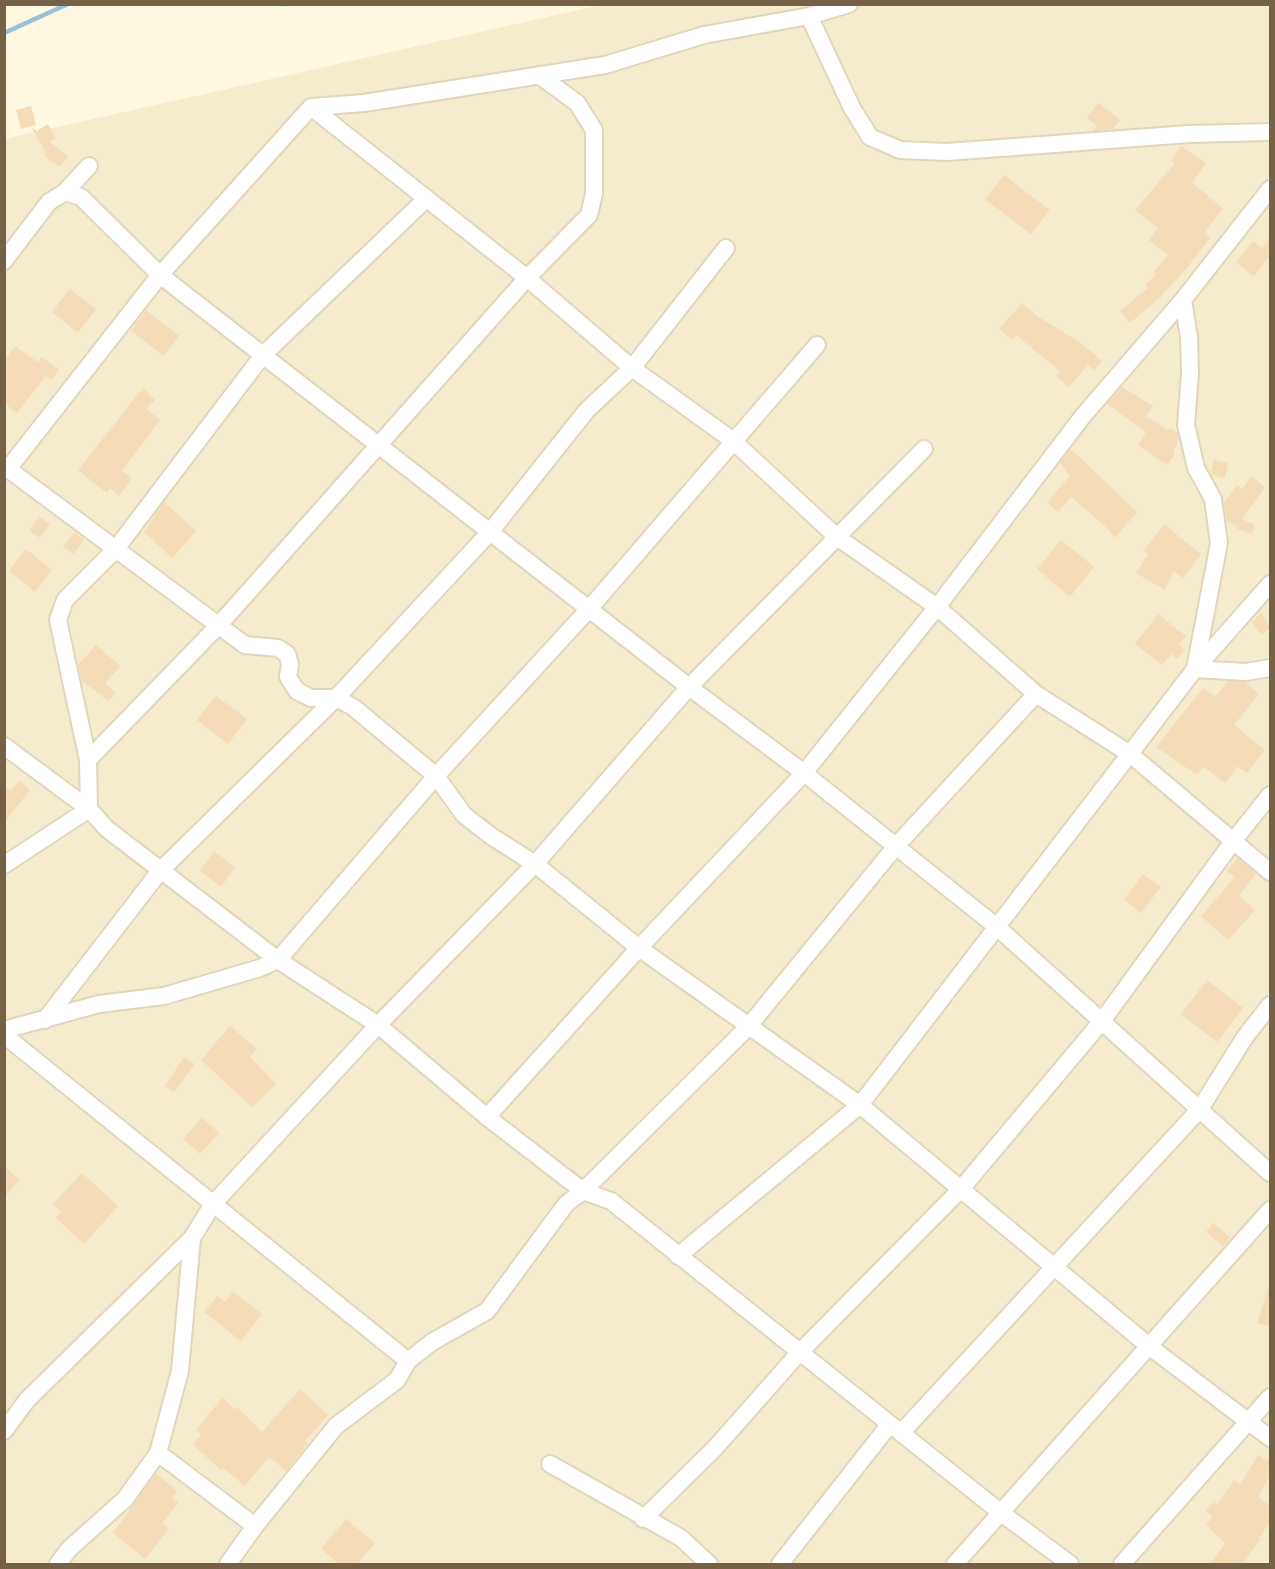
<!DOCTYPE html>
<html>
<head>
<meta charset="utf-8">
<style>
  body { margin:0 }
  #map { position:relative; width:1275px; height:1569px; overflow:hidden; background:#fdf8df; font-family:"Sofia Sans Condensed",sans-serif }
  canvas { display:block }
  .frame { position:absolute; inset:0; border:6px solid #746146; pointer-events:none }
</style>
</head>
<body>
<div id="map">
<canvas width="1275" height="1569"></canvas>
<div class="frame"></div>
</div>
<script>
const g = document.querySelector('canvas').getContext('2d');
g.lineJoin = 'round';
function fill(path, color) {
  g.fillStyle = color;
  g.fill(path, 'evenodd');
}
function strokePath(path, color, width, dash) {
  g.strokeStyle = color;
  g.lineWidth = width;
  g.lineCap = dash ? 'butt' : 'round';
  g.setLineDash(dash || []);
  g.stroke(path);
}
fill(new Path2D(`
  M 600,5 L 1270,5 L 1270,1564 L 5,1564 L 4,139 Z`), '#f5eccd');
strokePath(new Path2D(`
  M 282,4 L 287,4
  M 4,33 L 68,4`), '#99c1d9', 4.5);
fill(new Path2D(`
  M 1098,103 L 1120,120 L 1113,129 L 1093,131 L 1097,126 L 1087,118 Z
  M 31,106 L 36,125 L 21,129 L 16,110 Z
  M 48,124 L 56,138 L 50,142 L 68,156 L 60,167 L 45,156 L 47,154 L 31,127 L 37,131 Z
  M 1181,146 L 1206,163 L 1192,183 L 1223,208 L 1204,233 L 1210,238 L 1186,269 L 1157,300 L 1130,323 L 1120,311 L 1148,288 L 1145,285 L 1157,274 L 1154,272 L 1168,255 L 1149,240 L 1158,228 L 1135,210 L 1175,163 L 1171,161 Z
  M 1004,175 L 1050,210 L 1031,234 L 985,199 Z
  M 1270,237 L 1270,255 L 1254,277 L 1236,262 L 1253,241 L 1262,248 Z
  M 70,289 L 96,309 L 78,333 L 52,312 Z
  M 1022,303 L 1037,316 L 1081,343 L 1102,361 L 1094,370 L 1088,365 L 1069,387 L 1056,376 L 1060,371 L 1016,335 L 1012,340 L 999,329 Z
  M 146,310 L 179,336 L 163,356 L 131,330 Z
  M 15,346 L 38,362 L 42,357 L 59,370 L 51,380 L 46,376 L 17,413 L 4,403 L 4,361 Z
  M 1122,387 L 1153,406 L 1146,416 L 1168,430 L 1170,428 L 1177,432 L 1179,440 L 1173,452 L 1175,454 L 1167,465 L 1138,445 L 1146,432 L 1107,404 Z
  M 143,388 L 155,400 L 146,409 L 160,420 L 122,471 L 132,479 L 119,496 L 110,488 L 107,493 L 78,470 Z
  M 1071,449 L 1137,512 L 1115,538 L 1103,524 L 1071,497 L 1058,512 L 1047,502 L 1070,476 L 1060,463 Z
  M 1213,460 L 1228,463 L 1225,478 L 1212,475 Z
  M 1251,476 L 1265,487 L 1242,519 L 1255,525 L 1251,534 L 1236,528 L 1239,522 L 1236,526 L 1227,521 L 1224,503 L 1237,485 L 1242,489 Z
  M 164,502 L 196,531 L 172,558 L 144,532 Z
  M 39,516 L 50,524 L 40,538 L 29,530 Z
  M 1164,525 L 1163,527 L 1165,525 L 1201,554 L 1183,578 L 1174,571 L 1165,590 L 1136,573 L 1148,554 L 1143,551 Z
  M 74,532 L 84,540 L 73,554 L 63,547 Z
  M 1061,540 L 1094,567 L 1070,597 L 1037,569 Z
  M 26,549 L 52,570 L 35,592 L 9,571 Z
  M 1262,613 L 1270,628 L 1262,635 L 1251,622 Z
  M 1158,614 L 1186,636 L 1179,645 L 1185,650 L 1177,659 L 1171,654 L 1162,665 L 1135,644 Z
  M 96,645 L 120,666 L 105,683 L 115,693 L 108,701 L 82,681 L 78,665 Z
  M 1228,681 L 1245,682 L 1259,694 L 1234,725 L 1265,750 L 1247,773 L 1237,766 L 1226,783 L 1203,767 L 1197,775 L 1156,747 L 1203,688 L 1215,697 Z
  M 216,696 L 247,719 L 228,744 L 197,720 Z
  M 19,781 L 30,790 L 4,822 L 4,786 L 10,791 Z
  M 214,851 L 235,867 L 221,887 L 200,871 Z
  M 1237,858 L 1256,874 L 1239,896 L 1255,910 L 1228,940 L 1201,916 L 1235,877 L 1227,871 Z
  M 1143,874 L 1161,887 L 1141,913 L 1124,899 Z
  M 1207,980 L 1243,1008 L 1217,1042 L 1181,1014 Z
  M 230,1026 L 257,1049 L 250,1057 L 276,1084 L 252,1107 L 201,1060 Z
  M 184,1057 L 195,1064 L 174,1092 L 165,1086 Z
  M 202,1118 L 219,1133 L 200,1154 L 183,1139 Z
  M 4,1166 L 20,1180 L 4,1197 Z
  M 82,1173 L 118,1206 L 84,1244 L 56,1218 L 61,1211 L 53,1204 Z
  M 1213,1223 L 1230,1237 L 1223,1246 L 1206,1232 Z
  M 1268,1288 L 1270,1288 L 1270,1327 L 1257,1323 Z
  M 233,1292 L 262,1314 L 241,1341 L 204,1312 L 217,1296 L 225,1302 Z
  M 300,1389 L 328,1415 L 305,1441 L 308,1443 L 286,1471 L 269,1457 L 245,1486 L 223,1468 L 221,1470 L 193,1445 L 201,1435 L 196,1430 L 222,1398 L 235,1409 L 237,1407 L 262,1432 Z
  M 1258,1455 L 1270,1462 L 1270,1475 L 1258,1497 L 1270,1506 L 1270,1522 L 1259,1538 L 1261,1539 L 1241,1564 L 1211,1564 L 1225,1543 L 1206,1525 L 1213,1517 L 1206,1511 L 1214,1502 L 1217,1505 L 1234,1480 L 1240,1485 Z
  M 156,1474 L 177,1491 L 172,1497 L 178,1503 L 162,1523 L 169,1529 L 145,1559 L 113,1533 Z
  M 346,1519 L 375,1543 L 357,1564 L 339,1564 L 321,1549 Z`), '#f4dcb6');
const minor = new Path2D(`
  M 809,16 L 852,108 L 870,137 L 900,150 L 947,152 L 1189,134 L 1270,132
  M 311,107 L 527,278 L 632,368 L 732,440 L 837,537 L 937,607 L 1036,694 L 1130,754 L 1270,872
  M 65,192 L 89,166
  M 425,200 L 263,355 L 115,550 L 65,600 L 58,620 L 88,760 L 89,809 L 107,829 L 278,960 L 378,1025 L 487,1117 L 583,1191 L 611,1201 L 1000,1512 L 1070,1564
  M 4,261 L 49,202 L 65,192 L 81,197 L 160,275 L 689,687 L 804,773 L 997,927 L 1270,1173
  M 1183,300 L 1189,337 L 1190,373 L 1186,425 L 1196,468 L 1213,499 L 1219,543 L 1195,669 L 1246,672 L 1270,668
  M 4,466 L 245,645 L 278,648 L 287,654 L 290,664 L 288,677 L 297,691 L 311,698 L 336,698 L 353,707 L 436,776 L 464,815 L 491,836 L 535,864 L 639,948 L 860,1105 L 1150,1347 L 1270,1438
  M 8,469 L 160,275 L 311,107 L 364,103 L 605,65 L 704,35 L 809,16 L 849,4
  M 4,746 L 89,809 L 4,865
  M 88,760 L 218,626 L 527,278 L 589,215 L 594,194 L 594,130 L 577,103 L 540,76
  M 45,1020 L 160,871 L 336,698 L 490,532 L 587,410 L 632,368 L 726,248
  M 4,1030 L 99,1004 L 164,996 L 260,968 L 278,960 L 436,776 L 589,609 L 817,345
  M 4,1035 L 408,1361
  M 487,1117 L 639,948 L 804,773 L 937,607 L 1083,416 L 1183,300 L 1270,189
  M 678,1256 L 860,1105 L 1195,669 L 1270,584
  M 4,1431 L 27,1400 L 192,1238
  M 901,1433 L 1200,1109 L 1245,1037 L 1270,1005
  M 158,1453 L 255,1526
  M 550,1464 L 681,1538 L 709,1564
  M 643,1519 L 715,1448 L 799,1353 L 961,1189 L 1102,1021 L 1234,840 L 1270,795
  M 58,1564 L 69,1549 L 125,1499 L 158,1453 L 180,1371 L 192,1238 L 213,1204 L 378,1025 L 535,864 L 689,687 L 924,449
  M 228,1564 L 255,1526 L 336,1426 L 397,1380 L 408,1361 L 432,1342 L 487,1311 L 566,1204 L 583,1191 L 748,1027 L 896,846 L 1036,694
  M 780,1564 L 890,1424
  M 955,1564 L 1270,1210
  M 1122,1564 L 1270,1397`);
strokePath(minor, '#e1d5bb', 20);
strokePath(minor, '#fff', 16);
</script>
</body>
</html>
